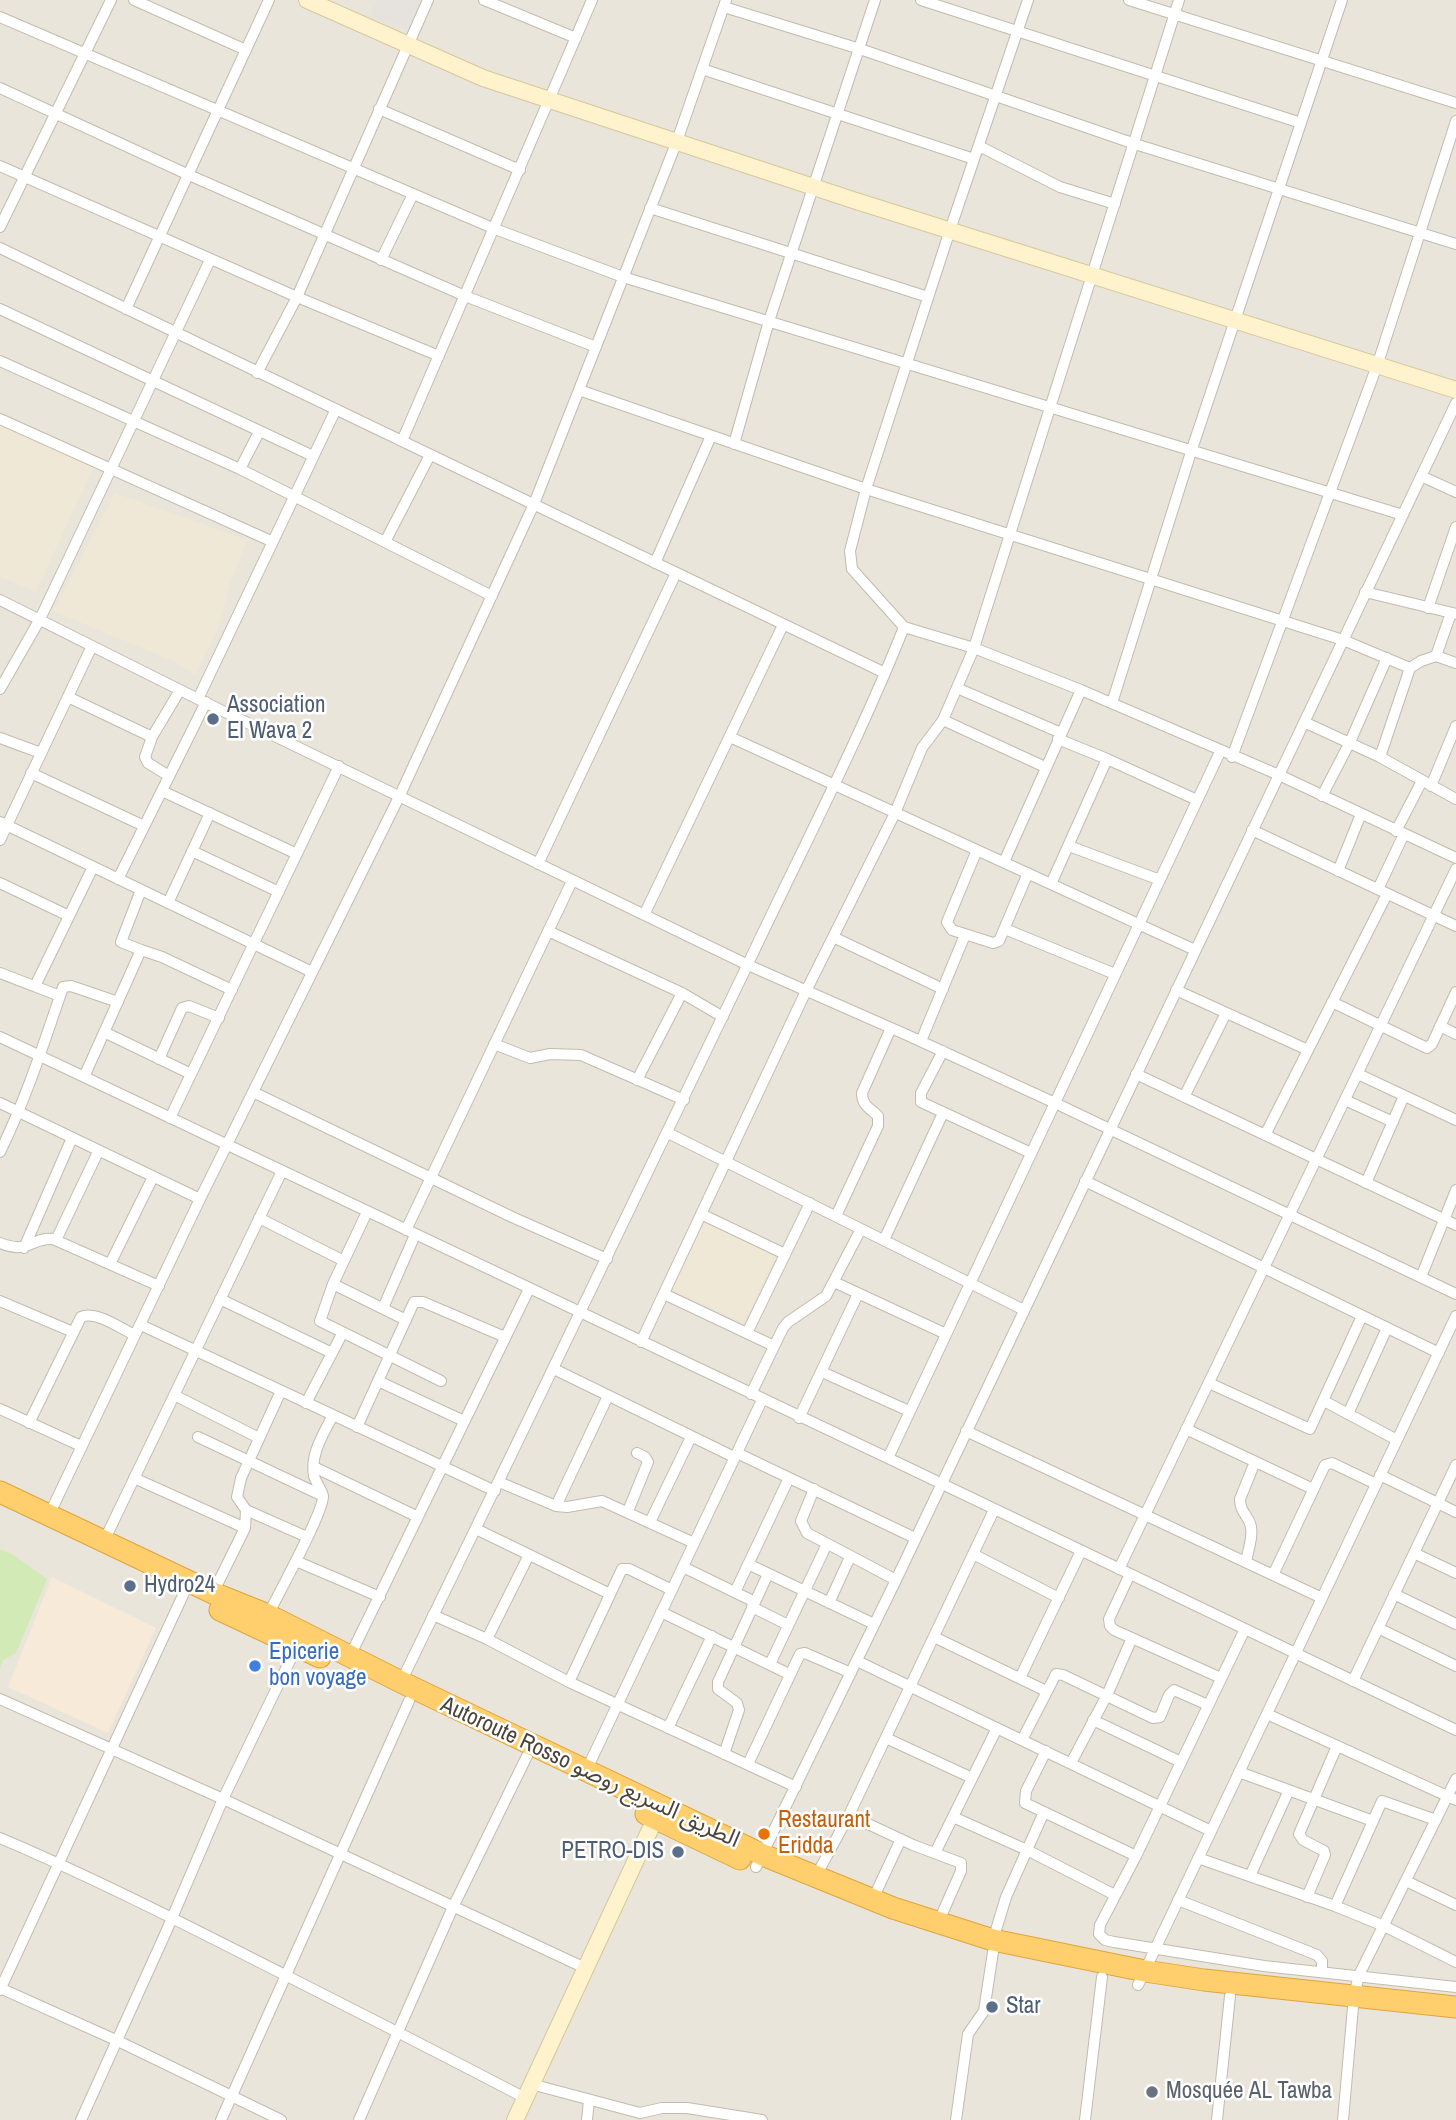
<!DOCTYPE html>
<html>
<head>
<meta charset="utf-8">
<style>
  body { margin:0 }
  canvas { display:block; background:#f6f3ec }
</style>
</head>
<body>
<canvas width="1456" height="2120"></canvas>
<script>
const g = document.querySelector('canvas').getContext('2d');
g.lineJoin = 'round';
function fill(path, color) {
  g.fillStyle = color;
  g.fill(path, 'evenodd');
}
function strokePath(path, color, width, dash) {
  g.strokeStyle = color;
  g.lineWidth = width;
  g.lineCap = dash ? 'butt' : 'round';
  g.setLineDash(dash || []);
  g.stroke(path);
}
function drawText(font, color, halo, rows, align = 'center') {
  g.font = font + ' "Archivo Narrow","Noto Sans Arabic",sans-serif';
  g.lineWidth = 5;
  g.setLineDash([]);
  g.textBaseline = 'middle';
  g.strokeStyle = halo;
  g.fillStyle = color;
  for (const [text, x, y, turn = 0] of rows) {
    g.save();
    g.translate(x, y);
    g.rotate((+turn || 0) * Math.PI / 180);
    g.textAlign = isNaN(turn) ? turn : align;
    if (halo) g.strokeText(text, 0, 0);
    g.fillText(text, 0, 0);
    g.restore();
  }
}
fill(new Path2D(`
  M 0,0 L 1456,0 L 1456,2120 L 0,2120 Z`), '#eae5da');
fill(new Path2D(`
  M 52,1577 L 156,1628 L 108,1733 L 8,1687 Z`), '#f7ead8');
fill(new Path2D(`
  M 377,0 L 421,0 L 409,30 L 370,17 Z`), '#e6e2dd');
fill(new Path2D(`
  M 0,424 L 95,464 L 36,592 L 0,576 Z
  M 115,493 L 247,540 L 230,584 L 220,622 L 196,675 L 173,661 L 53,611 Z
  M 700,1218 L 776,1254 L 744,1323 L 667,1287 Z`), '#efe8d6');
fill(new Path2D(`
  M 0,1549 L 12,1554 L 47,1579 L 16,1653 L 3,1660 L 0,1669 Z`), '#d2eab5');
const street = new Path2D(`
  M 134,0 L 246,50
  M 484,0 L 576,38
  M 921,0 L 1301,123
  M 1028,0 L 950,230 L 866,489 L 850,551 L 852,569 L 904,627 L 974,648 L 1081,690 L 1279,775 L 1456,858
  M 1129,0 L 1456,103
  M 724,7 L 860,49 L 1135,144 L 1456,244
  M 0,17 L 495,229 L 623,277 L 1403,515
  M 702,69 L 974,159
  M 0,88 L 189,175 L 465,296 L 596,347
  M 379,109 L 520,170
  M 979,146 L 1060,187 L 1115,204
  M 0,166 L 297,297 L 439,356
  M 650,208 L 928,297
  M 0,227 L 111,0
  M 0,248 L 885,673
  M 381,260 L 413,194
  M 0,309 L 313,456
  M 126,309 L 269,0
  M 0,361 L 240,469 L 492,596
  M 257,373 L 297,297 L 428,0
  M 579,390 L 866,489 L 1343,640 L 1410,668
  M 0,419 L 271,541
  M 402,441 L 592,0
  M 734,444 L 769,321 L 875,0
  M 240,469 L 259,432
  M 1421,476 L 1456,492
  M 385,542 L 430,455
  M 655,563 L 711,436
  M 1365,592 L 1456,614
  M 0,600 L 198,699 L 748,965 L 907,1035 L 1055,1103 L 1456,1294
  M 1428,608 L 1456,527
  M 1436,656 L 1456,663
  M 957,688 L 1061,733
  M 0,689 L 40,619 L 210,260
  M 68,697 L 152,737
  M 198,699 L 336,409
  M 1112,703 L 1191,452 L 1342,0
  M 943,720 L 1045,767
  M 1304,722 L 1380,757 L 1456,799
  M 730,737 L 1195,950
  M 0,738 L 41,753
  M 1058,739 L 1107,759
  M 1232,757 L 1378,363 L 1456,121
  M 1380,757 L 1410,668 L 1421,661 L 1436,656 L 1451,613
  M 31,773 L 144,826
  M 169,776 L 148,763 L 145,757 L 152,737 L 180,690
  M 1431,786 L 1456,726
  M 162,791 L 297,854
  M 1322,796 L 1350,742 L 1387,658
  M 0,822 L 312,972
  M 1252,830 L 1456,926
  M 1396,831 L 1422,781
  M 0,840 L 92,646
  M 1069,846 L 1160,880
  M 977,850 L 947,922 L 952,930 L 993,943 L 999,941 L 1028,873
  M 192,851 L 279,892
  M 1004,862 L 1081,690
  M 538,864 L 676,573
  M 1338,871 L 1361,814
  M 118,879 L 206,702
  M 0,883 L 69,916
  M 1051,884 L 1107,759 L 1197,800
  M 1378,889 L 1404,834
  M 168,903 L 210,813
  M 645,913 L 783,625
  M 1005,929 L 1115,974
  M 548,931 L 682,993 L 723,1017
  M 833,937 L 943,989
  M 141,950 L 121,942 L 141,890
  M 0,973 L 60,996 C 42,1049 25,1101 0,1152
  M 35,986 L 93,867
  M 1176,990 L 1308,1050
  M 60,996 L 63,987 L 71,986 L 118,1002
  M 1332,1002 L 1427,1048 L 1432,1044 L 1456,992
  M 1440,1026 L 1456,1034
  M 104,1032 L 191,1074
  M 0,1037 L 888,1458 L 1456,1730
  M 921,1041 L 965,935
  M 494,1044 L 530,1058 L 550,1054 L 581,1055 L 684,1100
  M 943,1051 L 921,1093 L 921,1102 L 1031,1153
  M 159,1059 L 182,1008 L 189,1006 L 219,1018
  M 1136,1074 L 1456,1225
  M 1358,1074 L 1456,1120
  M 84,1077 L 141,950 L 162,957 L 232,990
  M 637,1080 L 682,993
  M 253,1092 L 512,1217 L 607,1259
  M 1184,1097 L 1226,1013
  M 1345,1100 L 1393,1122
  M 0,1103 L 200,1199
  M 170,1118 L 339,766
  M 668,1133 L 1024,1310
  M 1265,1135 L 1387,894
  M 1085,1181 L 1439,1353
  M 1366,1183 L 1404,1096
  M 367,1212 L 333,1284 L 320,1321 L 441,1381
  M 701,1214 L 785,1254
  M 836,1216 L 878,1126 L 878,1116 C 870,1108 862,1106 862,1093 L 891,1028
  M 259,1218 L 344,1261
  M 406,1230 L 572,881
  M 56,1240 L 98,1152
  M 884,1240 L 943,1113
  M 0,1243 C 30,1255 30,1237 53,1239 L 159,1286
  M 24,1248 L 72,1138
  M 110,1264 L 153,1177
  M 1421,1277 L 1456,1190
  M 834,1282 L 946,1334
  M 333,1284 L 406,1320
  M 664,1294 L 774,1346
  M 220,1299 L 332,1353
  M 0,1301 L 73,1332
  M 383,1308 L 415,1235
  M 141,1325 L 495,1491
  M 747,1333 L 810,1203
  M 641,1342 L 806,991 L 895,813 L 922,748 L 943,720 L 974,648 L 1179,0
  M 554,1369 L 734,1457
  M 822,1372 L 909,1411
  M 378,1381 L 464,1421
  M 1209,1383 L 1310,1429 L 1362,1316
  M 751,1394 L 783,1328 L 788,1322 L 826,1296 L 861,1229
  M 174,1395 L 259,1438
  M 1324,1401 L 1397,1440
  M 306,1403 L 342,1334
  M 0,1409 L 81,1446
  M 1348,1414 L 1387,1328
  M 799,1418 L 858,1294
  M 29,1423 L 81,1317 C 96,1310 121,1329 135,1335
  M 357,1427 L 414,1302 L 423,1302 L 505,1337
  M 1186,1429 L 1313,1489
  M 966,1431 L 1322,1598
  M 198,1437 L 323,1496
  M 737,1453 L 915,1538
  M 888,1458 L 1220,752
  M 314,1467 L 418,1517
  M 1380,1475 L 1456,1512
  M 134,1478 L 245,1528
  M 499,1482 L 556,1506 L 567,1507 L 602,1501 L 694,1543
  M 814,1489 L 801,1521 L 807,1533 L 896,1580
  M 556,1506 L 608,1396
  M 246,1510 L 307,1537
  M 628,1511 L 648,1462 L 645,1457 L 637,1453
  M 49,1515 L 200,1199 L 400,795 L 534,504 L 677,141 L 726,0
  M 650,1522 L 691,1437
  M 476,1529 L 610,1594
  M 104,1541 L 282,1171
  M 1414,1553 L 1456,1573
  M 973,1554 L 1059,1598
  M 296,1561 L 380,1597
  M 1246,1562 C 1248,1550 1255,1532 1249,1521 C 1244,1512 1240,1509 1240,1499 L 1255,1462
  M 748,1564 L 874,1624
  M 683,1567 L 755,1602
  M 1119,1569 L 1456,869
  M 1130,1574 L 1109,1619 L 1110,1626 L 1114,1630 L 1221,1678
  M 1273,1575 L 1325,1465 L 1332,1463 L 1376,1484
  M 735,1592 L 789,1478
  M 213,1593 L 245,1528 L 246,1510 L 237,1497 L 241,1478 L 281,1391
  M 1394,1594 L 1456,1624
  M 829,1603 L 850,1557
  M 752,1607 L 788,1625
  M 661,1612 L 789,1674
  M 268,1615 C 277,1596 324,1512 323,1496 C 322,1490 316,1483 314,1476 C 310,1454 323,1435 333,1415
  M 433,1615 L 487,1639 L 569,1682 L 622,1569 L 629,1569 L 672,1590
  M 1378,1628 L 1456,1666
  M 1245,1629 L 1136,1856 L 1100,1925 L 1099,1934 L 1105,1940 L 1114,1942 L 1264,1966 L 1456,1987
  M 934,1637 L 1046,1691
  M 487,1639 L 529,1555
  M 350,1656 L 529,1289
  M 857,1661 L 1211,1831
  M 770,1664 L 827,1544
  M 1020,1678 L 1081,1551
  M 1353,1681 L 1456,1465
  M 401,1682 C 516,1444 633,1207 746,968 C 799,855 858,743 904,627
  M 569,1682 L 796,1787
  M 0,1699 L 223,1799 L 585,1968
  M 1267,1714 L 1456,1800
  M 1093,1720 L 1181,1762
  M 668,1728 L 712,1636
  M 886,1738 L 972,1778
  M 1022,1740 L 1056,1674 L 1063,1675 L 1153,1718 L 1160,1717 L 1169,1695 L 1174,1690 L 1208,1705
  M 1046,1751 L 1026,1791 L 1025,1803 L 1136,1856
  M 724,1754 L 739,1710 L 737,1703 L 718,1689 L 718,1682 L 768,1574
  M 1071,1763 L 1107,1695 L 1132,1638
  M 748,1764 L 800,1654 L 805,1653 L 851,1673
  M 586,1771 L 762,1400
  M 1239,1772 L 1373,1821
  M 849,1815 L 913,1845 L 961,1863 L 961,1871 L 938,1923
  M 953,1817 L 1027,1850 L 1115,1895
  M 0,1838 C 97,1879 190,1927 283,1974 C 364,2015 445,2056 525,2098
  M 935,1853 L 997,1728
  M 1198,1858 L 1335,1906 L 1384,1926 L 1456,1962
  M 756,1867 L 896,1580 L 1456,403
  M 1250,1876 L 1289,1790
  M 815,1878 L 849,1815 L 994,1510
  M 1406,1881 L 1456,1905
  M 1307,1897 L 1325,1855 L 1324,1851 L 1303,1840 L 1299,1834 L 1337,1746
  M 1178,1900 L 1317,1955 L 1322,1961 L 1322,1972
  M 872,1901 L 901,1839
  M 1335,1906 L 1382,1801 L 1436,1820
  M 993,1940 L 1006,1897 L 1044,1812
  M 1138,1985 L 1456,1316
  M 0,1988 L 118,2041 L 281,2120
  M 0,1990 L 184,1593
  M 531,2084 L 640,2113 L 662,2108 L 687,2108 L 762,2120
  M 81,2120 L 166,1932 L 223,1799 L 297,1646
  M 221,2120 L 409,1701
  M 359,2120 L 453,1907 L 527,1756
  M 587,2120 L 589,2100
  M 956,2120 L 968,2034 L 984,2011 L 993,1952
  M 1085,2120 L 1102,1977
  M 1217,2120 L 1230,1996
  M 1343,2120 L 1354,1996 L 1359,1975 L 1456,1779`);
const secondary = new Path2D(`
  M 307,0 L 483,78 L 853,200 L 1456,390
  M 515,2120 L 655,1819`);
const highway = new Path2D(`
  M 0,1492 L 213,1593 L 268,1615 L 401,1682 L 763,1855 L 893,1908 L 993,1940 L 1145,1971 L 1204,1980 L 1456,2007
  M 220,1610 L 320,1657
  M 646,1814 L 740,1859`);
strokePath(street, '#c2bbae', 12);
strokePath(secondary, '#d6c79b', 18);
strokePath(highway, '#e0a43c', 23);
strokePath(street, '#fff', 10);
strokePath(secondary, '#fff3cd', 16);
strokePath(highway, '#ffcf6e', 21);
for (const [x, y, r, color] of [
  [213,719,7,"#5c6f8a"],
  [130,1586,7,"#5c6f8a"],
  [255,1666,7,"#3f7fe0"],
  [764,1834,7,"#e8710a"],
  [678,1852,7,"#5c6f8a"],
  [992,2007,7,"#5c6f8a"],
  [1152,2092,7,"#6b7280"]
]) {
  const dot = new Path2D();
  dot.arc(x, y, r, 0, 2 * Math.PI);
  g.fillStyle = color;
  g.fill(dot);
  strokePath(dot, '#fff', 2.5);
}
drawText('23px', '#4e5e75', '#fff', [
  ["Association",227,706],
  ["El Wava 2",227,732],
  ["Hydro24",144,1586],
  ["PETRO-DIS",664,1852,"right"],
  ["Star",1006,2007]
], 'left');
drawText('23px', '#366cbe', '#fff', [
  ["Epicerie",269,1653],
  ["bon voyage",269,1679]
], 'left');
drawText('23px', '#4b4439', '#fff', [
  ["Autoroute Rosso الطريق السريع روصو",590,1773,25]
]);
drawText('23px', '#c56008', '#fff', [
  ["Restaurant",778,1821],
  ["Eridda",778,1847]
], 'left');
drawText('23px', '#5b616d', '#fff', [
  ["Mosquée AL Tawba",1166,2092]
], 'left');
</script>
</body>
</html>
